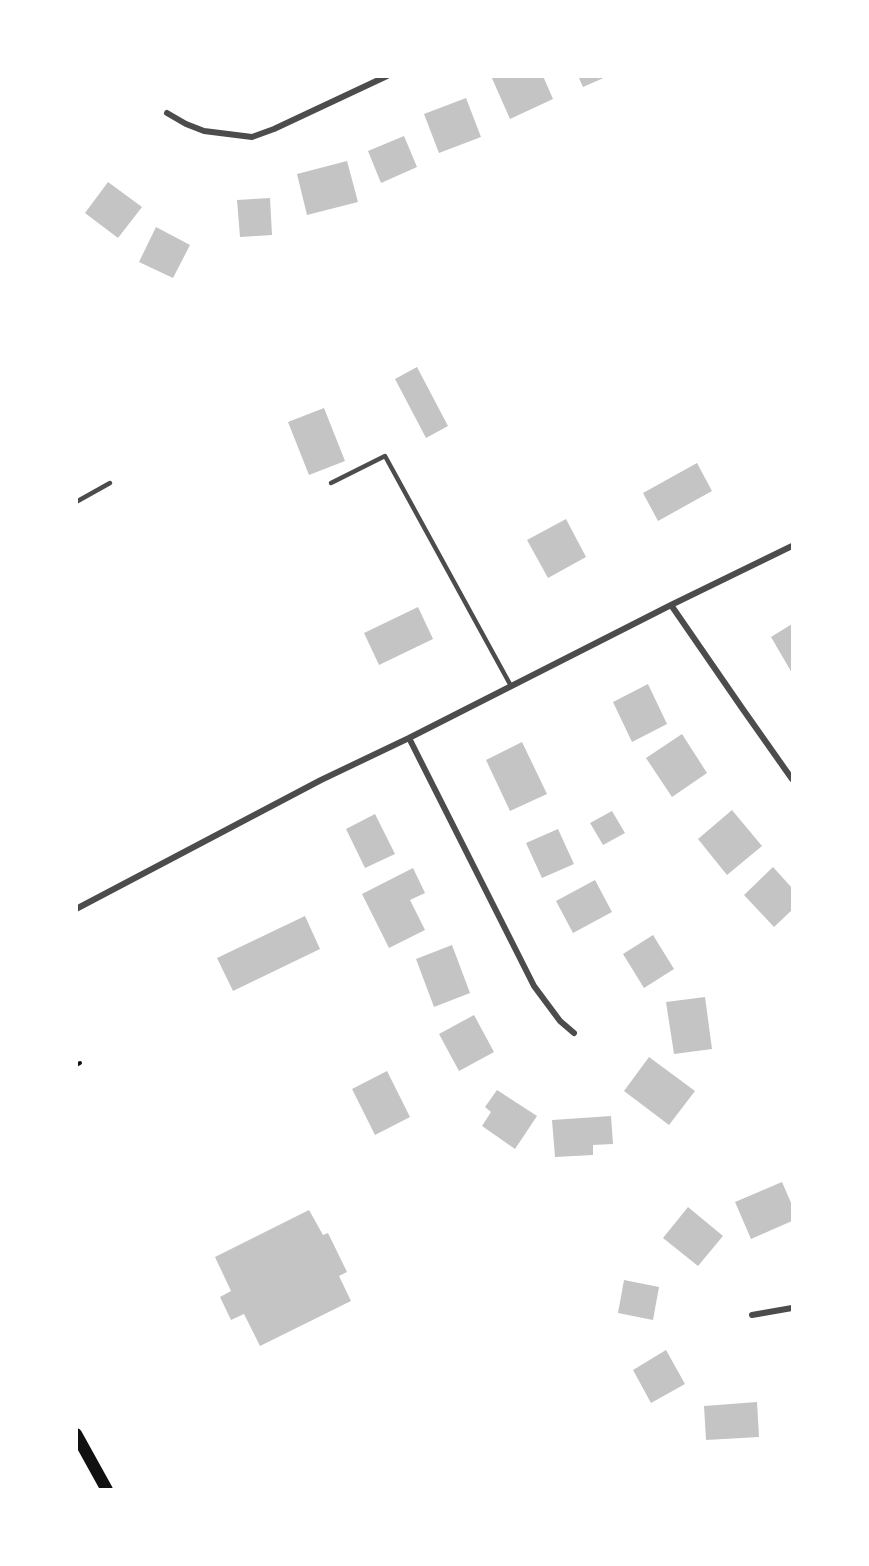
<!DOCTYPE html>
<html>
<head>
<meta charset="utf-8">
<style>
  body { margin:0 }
  #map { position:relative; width:869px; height:1566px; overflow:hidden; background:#fff; font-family:Quicksand,sans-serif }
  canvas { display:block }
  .frame { position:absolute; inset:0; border:78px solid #fff; pointer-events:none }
</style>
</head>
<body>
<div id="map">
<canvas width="869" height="1566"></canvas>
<div class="frame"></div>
</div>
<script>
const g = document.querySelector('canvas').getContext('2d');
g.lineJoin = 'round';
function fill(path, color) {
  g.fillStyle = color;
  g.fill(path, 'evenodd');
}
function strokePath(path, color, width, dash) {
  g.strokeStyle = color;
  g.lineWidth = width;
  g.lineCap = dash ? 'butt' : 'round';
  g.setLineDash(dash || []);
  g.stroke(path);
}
fill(new Path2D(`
  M 491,76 L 543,76 L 553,99 L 510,119 Z
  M 578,76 L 608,76 L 583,87 Z
  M 466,98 L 481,137 L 439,153 L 424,114 Z
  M 404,136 L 417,167 L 381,183 L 368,151 Z
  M 347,161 L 358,202 L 307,215 L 297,174 Z
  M 108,182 L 142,207 L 118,238 L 85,213 Z
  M 270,198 L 272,235 L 240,237 L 237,200 Z
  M 156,227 L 190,245 L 173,278 L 139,262 Z
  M 417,367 L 448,426 L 426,438 L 395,379 Z
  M 324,408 L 345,461 L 309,475 L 288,422 Z
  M 697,463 L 712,491 L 658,521 L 643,493 Z
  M 566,519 L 586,557 L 548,578 L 527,540 Z
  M 418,607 L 433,639 L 379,665 L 364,633 Z
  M 792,624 L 792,673 L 771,637 Z
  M 648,684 L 667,724 L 632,742 L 613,702 Z
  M 682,734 L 707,773 L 672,797 L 646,758 Z
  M 522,742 L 547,794 L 510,811 L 486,760 Z
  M 732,810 L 762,846 L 727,875 L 698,839 Z
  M 612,811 L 625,833 L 603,845 L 590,823 Z
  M 375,814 L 395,854 L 365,868 L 346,829 Z
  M 558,829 L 574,864 L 542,878 L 526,843 Z
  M 773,867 L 792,888 L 792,910 L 774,927 L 744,895 Z
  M 413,868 L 425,893 L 410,900 L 425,930 L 389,948 L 362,894 Z
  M 595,880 L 612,912 L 573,933 L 556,901 Z
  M 305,916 L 320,949 L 233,991 L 217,958 Z
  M 653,935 L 674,969 L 644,988 L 623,954 Z
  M 452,945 L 470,993 L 434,1007 L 416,959 Z
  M 705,997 L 712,1049 L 674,1054 L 666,1002 Z
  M 474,1015 L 494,1052 L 459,1071 L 439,1034 Z
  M 649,1057 L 695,1091 L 669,1125 L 624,1091 Z
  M 387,1071 L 410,1117 L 375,1135 L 352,1089 Z
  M 497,1090 L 537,1116 L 515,1149 L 482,1126 L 491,1112 L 485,1107 Z
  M 611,1116 L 613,1144 L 593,1145 L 593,1155 L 555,1157 L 552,1120 Z
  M 782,1182 L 792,1205 L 792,1221 L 751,1239 L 735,1202 Z
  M 688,1207 L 723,1236 L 698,1266 L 663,1238 Z
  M 309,1210 L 323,1235 L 328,1233 L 347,1272 L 339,1276 L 351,1301 L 260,1346 L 244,1314 L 231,1320 L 220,1297 L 231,1291 L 215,1257 Z
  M 624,1280 L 659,1287 L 653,1320 L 618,1313 Z
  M 666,1350 L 685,1384 L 651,1403 L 633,1370 Z
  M 757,1402 L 759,1437 L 706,1440 L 704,1406 Z`), '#c4c4c4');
strokePath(new Path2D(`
  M 76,1065 L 80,1063`), '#111', 4);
strokePath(new Path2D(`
  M 331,483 L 385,456 L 511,686
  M 76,502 L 110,483`), '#4c4c4c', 4.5);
strokePath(new Path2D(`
  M 167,113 L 186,124 L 204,131 L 252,137 L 274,129 L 387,76
  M 671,605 L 742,708 L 792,779
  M 409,738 L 534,986 L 560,1021 L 574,1033
  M 76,909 L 321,780 L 409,738 L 671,605 L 792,546
  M 752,1315 L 792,1308`), '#4c4c4c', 6);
strokePath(new Path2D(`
  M 76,1434 L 107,1490`), '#111', 12);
</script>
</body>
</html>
